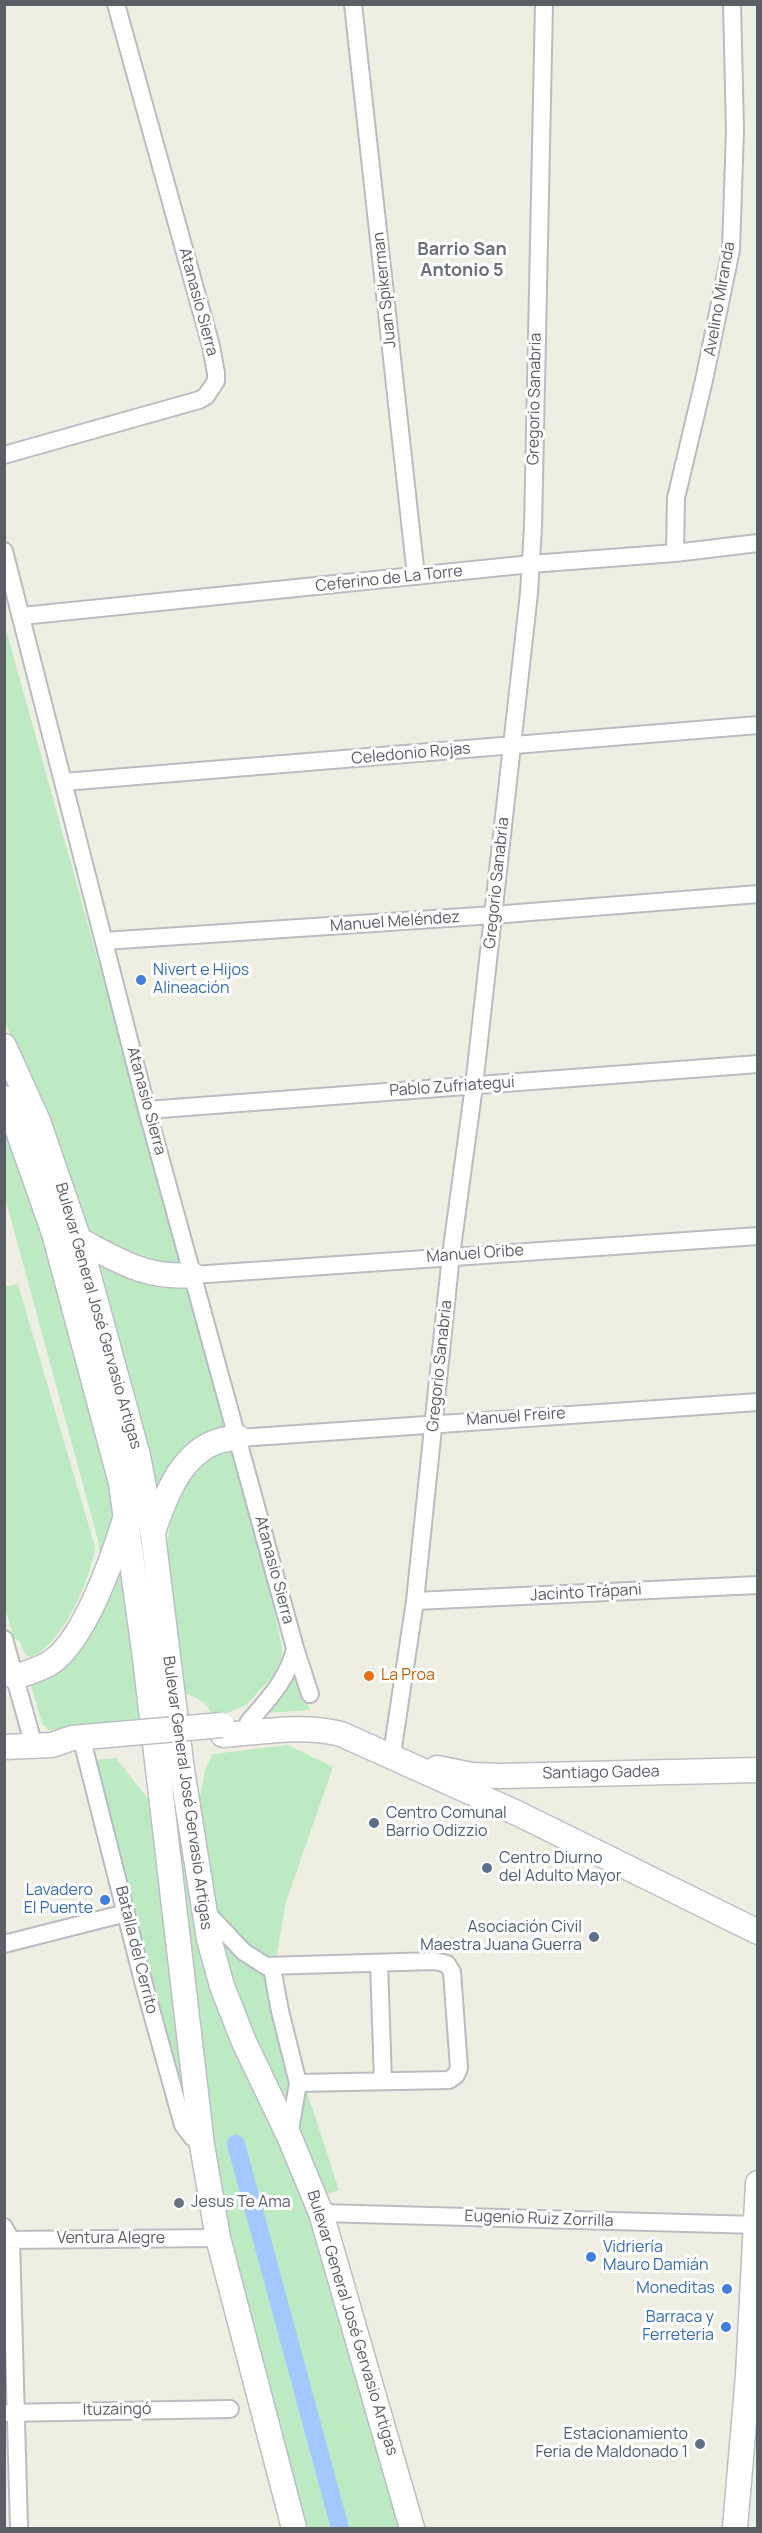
<!DOCTYPE html>
<html>
<head>
<meta charset="utf-8">
<style>
  body { margin:0 }
  #map { position:relative; width:762px; height:2533px; overflow:hidden; background:#efeee2; font-family:Manrope,sans-serif }
  canvas { display:block }
  .frame { position:absolute; inset:0; border:6px solid #5b5e65; pointer-events:none }
</style>
</head>
<body>
<div id="map">
<canvas width="762" height="2533"></canvas>
<div class="frame"></div>
</div>
<script>
const g = document.querySelector('canvas').getContext('2d');
g.lineJoin = 'round';
function fill(path, color) {
  g.fillStyle = color;
  g.fill(path, 'evenodd');
}
function strokePath(path, color, width, dash) {
  g.strokeStyle = color;
  g.lineWidth = width;
  g.lineCap = dash ? 'butt' : 'round';
  g.setLineDash(dash || []);
  g.stroke(path);
}
function drawText(font, color, halo, rows, align = 'center') {
  g.font = font + ' Manrope,sans-serif';
  g.lineWidth = 6;
  g.setLineDash([]);
  g.textBaseline = 'middle';
  g.strokeStyle = halo;
  g.fillStyle = color;
  for (const [text, x, y, turn = 0] of rows) {
    g.save();
    g.translate(x, y);
    g.rotate((+turn || 0) * Math.PI / 180);
    g.textAlign = isNaN(turn) ? turn : align;
    if (halo) g.strokeText(text, 0, 0);
    g.fillText(text, 0, 0);
    g.restore();
  }
}
fill(new Path2D(`
  M 4,622 L 181,1260 L 180,1264 L 164,1269 L 105,1243 L 86,1230 L 45,1117 L 5,1022 Z
  M 4,1122 L 44,1236 L 106,1462 L 115,1514 L 99,1564 L 99,1544 L 5,1197 Z
  M 95,1259 L 147,1284 L 165,1288 L 185,1287 L 189,1291 L 226,1423 L 223,1429 L 156,1498 Z
  M 18,1284 L 95,1547 C 92,1577 61,1648 30,1657 L 25,1654 L 19,1640 L 14,1639 L 4,1604 L 4,1287 Z
  M 233,1449 L 266,1574 L 282,1647 L 281,1661 L 271,1678 L 246,1705 L 225,1714 L 212,1715 C 207,1702 195,1695 182,1693 C 173,1623 141,1504 211,1455 C 216,1451 226,1451 233,1449 Z
  M 121,1561 L 144,1722 L 49,1730 L 42,1723 L 31,1686 Z
  M 294,1670 L 310,1710 L 267,1713 Z
  M 288,1745 L 333,1767 L 286,1902 L 276,1958 L 300,2070 L 339,2190 L 324,2195 L 273,2082 L 231,1981 L 217,1925 L 198,1808 L 205,1770 L 213,1754 Z
  M 116,1758 L 152,1804 L 186,2105 L 95,1760 Z
  M 174,1766 L 221,2012 L 257,2098 L 309,2207 L 399,2528 L 307,2528 L 227,2229 L 212,2139 L 165,1767 Z`), '#bceac3');
strokePath(new Path2D(`
  M 236,2144 L 340,2528`), '#a2c8ff', 18);
const street = new Path2D(`
  M 353,4 L 416,576
  M 4,455 L 199,400 L 206,396 L 216,381 L 216,373 L 211,346 L 116,4
  M 4,551 L 147,1110 L 295,1648 L 310,1694
  M 675,553 L 676,498 L 704,380 L 731,250 L 735,130 L 732,4
  M 22,616 L 531,564 L 675,553 L 758,543
  M 64,782 L 758,725
  M 104,941 L 493,915 L 758,894
  M 147,1110 L 758,1064
  M 193,1275 L 758,1236
  M 239,1438 L 758,1402
  M 415,1601 L 758,1585
  M 4,1639 L 34,1746
  M 248,1723 C 268,1699 287,1681 295,1649
  M 84,1748 L 143,1981 L 183,2125 L 192,2137 L 202,2145
  M 388,1756 L 393,1747 L 415,1601 L 451,1255 L 474,1086 L 529,593 L 533,527 L 544,4
  M 204,1910 L 244,1952 L 266,1966 L 435,1961 L 447,1964 L 452,1972 L 459,2068 L 456,2075 L 449,2080 L 298,2083
  M 4,1944 L 126,1913
  M 379,1963 L 383,2081
  M 272,1968 L 280,2011 L 298,2083 L 289,2136
  M 321,2213 L 758,2225
  M 4,2227 L 11,2240 L 19,2528
  M 4,2240 L 218,2238
  M 4,2413 L 230,2409`);
const secondary = new Path2D(`
  M 4,1046 L 38,1121 L 79,1240 L 138,1456 L 153,1535 L 182,1770 L 209,1939 L 222,1986 L 244,2042 L 289,2136 L 321,2213 L 412,2528
  M 4,1098 L 17,1128 L 54,1233 L 121,1483 L 145,1658 L 202,2145 L 218,2238 L 294,2528
  M 79,1240 C 120,1261 145,1279 193,1275
  M 153,1532 C 167,1490 187,1438 239,1438
  M 15,1677 C 27,1673 42,1669 53,1661 C 85,1637 112,1561 124,1522
  M 223,1735 C 262,1732 303,1724 341,1734 L 519,1814 L 758,1932
  M 4,1747 L 52,1745 L 72,1738 L 108,1735
  M 437,1768 L 472,1775 L 500,1776 L 758,1770
  M 735,2528 L 748,2375 L 758,2183`);
strokePath(street, '#babcc3', 20);
strokePath(secondary, '#bdbfc7', 27);
strokePath(street, '#fff', 16);
strokePath(secondary, '#fff', 24);
const secondaryBridge = new Path2D(`
  M 108,1735 L 222,1725`);
strokePath(secondaryBridge, '#bdbfc7', 27, []);
strokePath(secondaryBridge, '#fff', 24);
for (const [x, y, r, color] of [
  [141,980,6,"#3f7fe0"],
  [369,1676,6,"#e8710a"],
  [374,1823,6,"#5c6f8a"],
  [487,1868,6,"#5c6f8a"],
  [105,1900,6,"#3f7fe0"],
  [594,1937,6,"#5c6f8a"],
  [179,2203,6,"#6b7280"],
  [591,2257,6,"#3f7fe0"],
  [727,2289,6,"#3f7fe0"],
  [726,2327,6,"#3f7fe0"],
  [700,2444,6,"#5c6f8a"]
]) {
  const dot = new Path2D();
  dot.arc(x, y, r, 0, 2 * Math.PI);
  g.fillStyle = color;
  g.fill(dot);
  strokePath(dot, '#fff', 2);
}
drawText('16px', '#5b5e65', '#fff', [
  ["Juan Spikerman",385,290,-96],
  ["Avelino Miranda",720,299,-80],
  ["Atanasio Sierra",198,302,75],
  ["Gregorio Sanabria",535,399,-89],
  ["Ceferino de La Torre",389,579,-6],
  ["Celedonio Rojas",411,754,-5],
  ["Gregorio Sanabria",497,883,-84],
  ["Manuel Meléndez",395,922,-4],
  ["Pablo Zufriategui",452,1087,-4],
  ["Atanasio Sierra",146,1101,75],
  ["Manuel Oribe",475,1254,-4],
  ["Bulevar General José Gervasio Artigas",98,1316,74],
  ["Gregorio Sanabria",440,1366,-84],
  ["Manuel Freire",516,1417,-4],
  ["Atanasio Sierra",274,1570,75],
  ["Jacinto Trápani",586,1593,-3],
  ["Santiago Gadea",601,1773,-1],
  ["Bulevar General José Gervasio Artigas",187,1793,82],
  ["Batalla del Cerrito",136,1950,76],
  ["Eugenio Ruiz Zorrilla",539,2219,2],
  ["Ventura Alegre",111,2239],
  ["Bulevar General José Gervasio Artigas",352,2323,73],
  ["Ituzaingó",117,2410,-1]
]);
drawText('16px', '#366cbe', '#fff', [
  ["Nivert e Hijos",153,971,"left"],
  ["Alineación",153,989,"left"],
  ["Lavadero",93,1891],
  ["El Puente",93,1909],
  ["Vidriería",603,2248,"left"],
  ["Mauro Damián",603,2266,"left"],
  ["Moneditas",715,2289],
  ["Barraca y",714,2318],
  ["Ferreteria",714,2336]
], 'right');
drawText('16px', '#c56008', '#fff', [
  ["La Proa",381,1676]
], 'left');
drawText('16px', '#4e5e75', '#fff', [
  ["Centro Comunal",386,1814],
  ["Barrio Odizzio",386,1832],
  ["Centro Diurno",499,1859],
  ["del Adulto Mayor",499,1877],
  ["Asociación Civil",582,1928,"right"],
  ["Maestra Juana Guerra",582,1946,"right"],
  ["Estacionamiento",688,2435,"right"],
  ["Feria de Maldonado 1",688,2453,"right"]
], 'left');
drawText('16px', '#5b616d', '#fff', [
  ["Jesus Te Ama",191,2203]
], 'left');
drawText('bold 18px', '#6b6f77', '#fff', [
  ["Barrio San",462,250],
  ["Antonio 5",462,271]
]);
</script>
</body>
</html>
